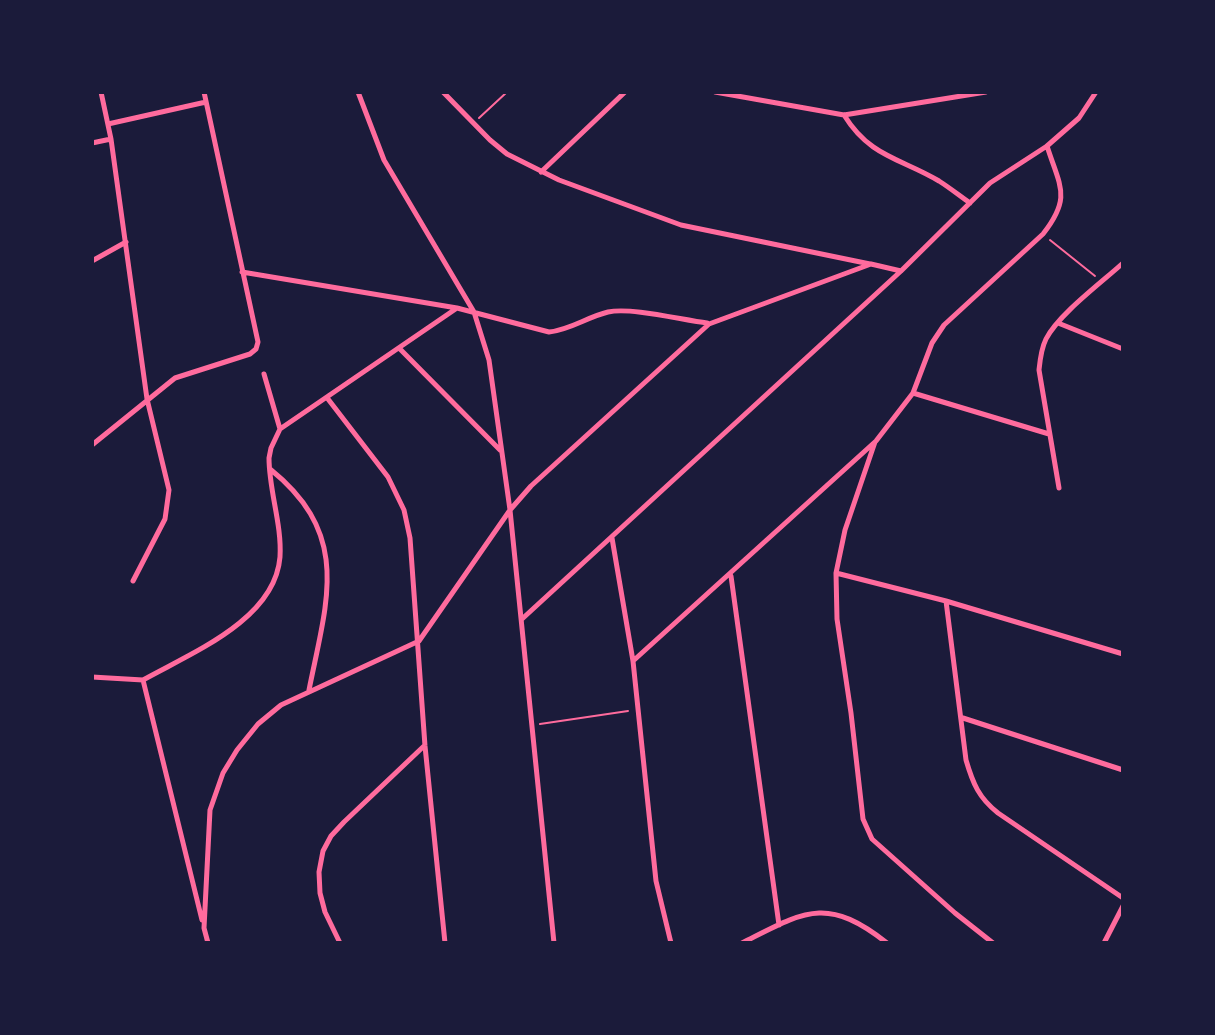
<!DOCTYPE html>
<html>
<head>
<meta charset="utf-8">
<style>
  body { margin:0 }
  #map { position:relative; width:1215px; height:1035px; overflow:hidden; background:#1b1b3a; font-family:Mulish,sans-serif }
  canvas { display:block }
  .frame { position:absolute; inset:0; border:94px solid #1b1b3a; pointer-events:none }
</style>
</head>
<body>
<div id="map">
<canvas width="1215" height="1035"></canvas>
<div class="frame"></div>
</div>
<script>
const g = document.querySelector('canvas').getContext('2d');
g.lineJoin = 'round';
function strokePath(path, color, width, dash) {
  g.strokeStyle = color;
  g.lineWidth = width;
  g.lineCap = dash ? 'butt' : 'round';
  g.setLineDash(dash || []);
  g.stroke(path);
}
strokePath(new Path2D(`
  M 479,118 L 507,92
  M 1050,240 L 1095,276
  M 540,724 L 628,711`), '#ff6b9d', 2);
strokePath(new Path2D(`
  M 101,92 L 111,139 L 147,399 L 169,490 L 165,519 L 133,581
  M 358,92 L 384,160 L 474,312 L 489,360 L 510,510 L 554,943
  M 443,92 L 490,140 L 507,154 L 559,180 L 681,225 L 870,264
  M 715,92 L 844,115 L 986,92
  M 844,115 C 870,157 900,158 939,181 C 950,188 960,196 970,203
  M 108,124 L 206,102
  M 92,143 L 111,139
  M 541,172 L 625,92
  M 92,261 L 126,242
  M 242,272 L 457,308
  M 1058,323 L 1123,349
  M 399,348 L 500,450
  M 264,374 L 280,429
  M 913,393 L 1049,434
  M 328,399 L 388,477 L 404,510 L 410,538 L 425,746 L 445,943
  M 875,442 L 845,530 L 836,573 L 837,619 L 851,713 L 863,819 L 872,839 L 955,913 L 993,943
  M 92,445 L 175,378 L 250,354 L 256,349 L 258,342 L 204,92
  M 270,469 C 352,535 327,600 309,690
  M 1059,488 L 1039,370 C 1040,360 1041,349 1046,339 C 1059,314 1101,283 1123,263
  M 612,538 L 633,661 L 656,881 L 671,943
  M 836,573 L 946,601 L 1123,654
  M 731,576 L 779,925
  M 946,601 L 966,760 C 973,784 979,798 998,813 L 1123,898
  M 522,619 L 901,271 L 990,183 L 1047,146 L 1079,118 L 1096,92
  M 633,661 L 876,441 L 913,393 L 932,343 L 944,325 L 1043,234 C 1072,197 1060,187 1047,146
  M 92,677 L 143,680
  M 143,680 C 191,653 275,620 280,557 C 282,524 269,491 269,458 L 271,448 L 280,429 L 457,308 L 549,332 C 570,330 587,317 608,312 C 631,307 682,320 707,323
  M 143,680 L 202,920
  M 963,718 L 1123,770
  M 208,943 L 204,928 L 210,810 L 223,773 L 237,750 L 258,724 L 281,705 L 419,641 L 510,510 L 531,486 L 709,324 L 871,264 L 901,271
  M 340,943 L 325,912 L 320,893 L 319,872 L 323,851 L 331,836 L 344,822 L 424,746
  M 742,943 C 804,912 826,895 887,943
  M 1104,943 L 1123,906`), '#ff6b9d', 5);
</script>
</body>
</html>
